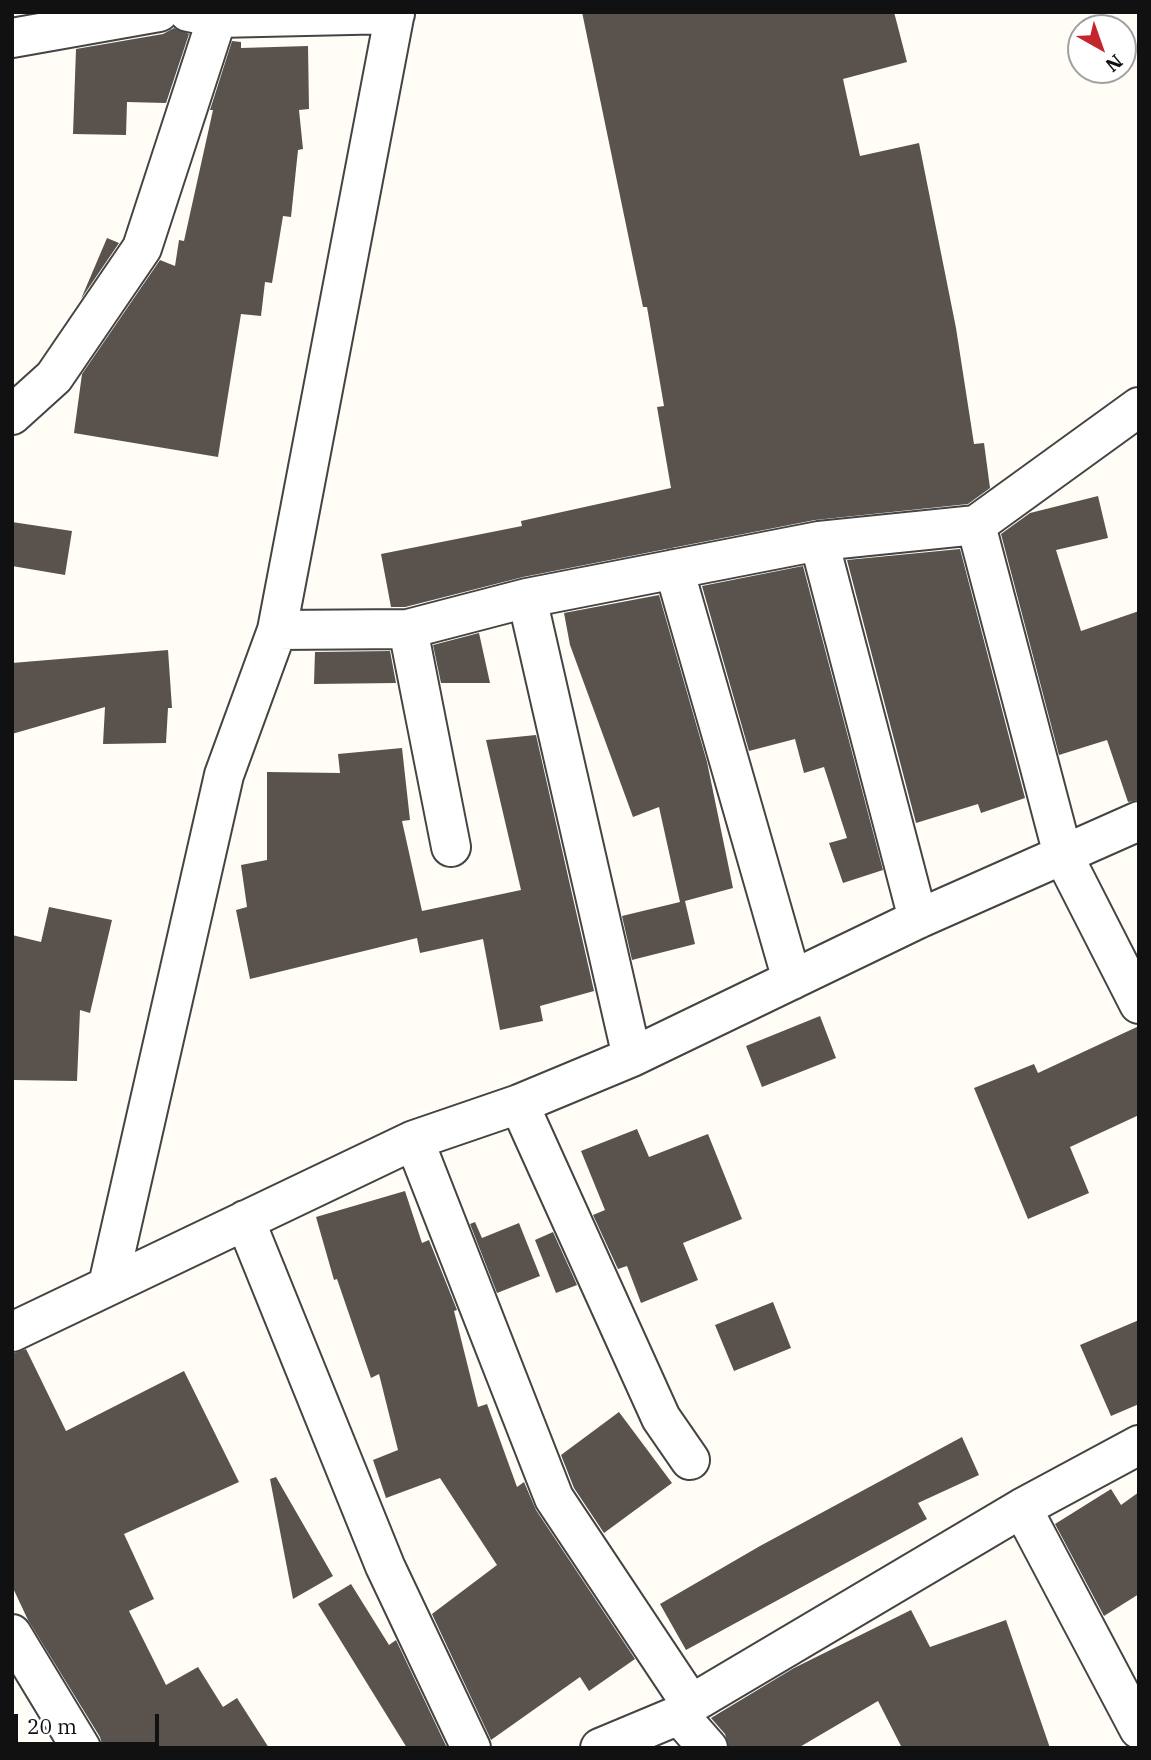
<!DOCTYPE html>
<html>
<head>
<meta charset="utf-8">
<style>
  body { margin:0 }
  #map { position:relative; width:1151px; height:1760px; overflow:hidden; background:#fffdf5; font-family:"IBM Plex Serif",serif }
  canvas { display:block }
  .frame { position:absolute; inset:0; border:14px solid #111; pointer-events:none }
  .north { position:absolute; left:1067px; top:14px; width:70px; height:70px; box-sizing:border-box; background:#fff; border:2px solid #a0a0a0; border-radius:50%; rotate:140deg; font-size:19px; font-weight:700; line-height:28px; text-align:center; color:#111 }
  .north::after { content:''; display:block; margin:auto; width:24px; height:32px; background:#c4262e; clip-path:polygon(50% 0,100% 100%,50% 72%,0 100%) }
  .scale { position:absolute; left:14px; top:1714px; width:145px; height:32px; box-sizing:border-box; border:4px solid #111; border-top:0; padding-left:9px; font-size:21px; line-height:24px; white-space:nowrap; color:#111; -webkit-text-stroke:5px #fff; paint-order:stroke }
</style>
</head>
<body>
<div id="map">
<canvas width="1151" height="1760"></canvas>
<div class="frame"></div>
<div class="north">N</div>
<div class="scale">20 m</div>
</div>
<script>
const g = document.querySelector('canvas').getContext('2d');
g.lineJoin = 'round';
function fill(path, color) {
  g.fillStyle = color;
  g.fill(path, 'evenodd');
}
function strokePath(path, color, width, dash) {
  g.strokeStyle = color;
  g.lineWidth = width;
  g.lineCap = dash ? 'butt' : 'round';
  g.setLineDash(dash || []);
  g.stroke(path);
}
fill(new Path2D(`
  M 582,12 L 894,12 L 907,62 L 843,79 L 860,156 L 919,143 L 956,328 L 974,444 L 984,443 L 990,488 L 968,504 L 815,520 L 523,577 L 405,607 L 391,607 L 381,554 L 522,526 L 521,521 L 671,488 L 657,407 L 664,406 L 647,307 L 643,307 Z
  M 174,28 L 189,34 L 166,103 L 127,102 L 126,135 L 73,134 L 76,49 L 163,34 Z
  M 232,41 L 241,42 L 241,48 L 308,46 L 309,109 L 299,110 L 303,149 L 298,150 L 291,217 L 283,216 L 272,283 L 265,282 L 261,316 L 241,314 L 218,457 L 74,433 L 82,374 L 160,260 L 175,266 L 179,240 L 184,241 L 213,110 L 210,110 Z
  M 107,238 L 119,243 L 81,299 Z
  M 1098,496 L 1108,538 L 1056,550 L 1081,631 L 1139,611 L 1139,800 L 1128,802 L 1107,740 L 1059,755 L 1001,534 L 1030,513 Z
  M 12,522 L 72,531 L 65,575 L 12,566 Z
  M 960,549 L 1025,798 L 981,813 L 978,804 L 916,823 L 847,560 Z
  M 803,566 L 883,870 L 843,883 L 829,843 L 847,838 L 824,767 L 804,773 L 795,739 L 749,751 L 702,586 Z
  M 659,595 L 707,762 L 733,888 L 685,901 L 695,944 L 632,960 L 622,916 L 680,902 L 659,807 L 633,817 L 570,645 L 564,613 Z
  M 479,633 L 490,683 L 441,683 L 433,645 Z
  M 168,650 L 172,708 L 168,708 L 166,743 L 103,744 L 105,707 L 12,734 L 12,663 Z
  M 390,651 L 396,683 L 314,684 L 315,652 Z
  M 536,735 L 594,991 L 540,1006 L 543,1021 L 500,1030 L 483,939 L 420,953 L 417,938 L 250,979 L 236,910 L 247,907 L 241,865 L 267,860 L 267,772 L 340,773 L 338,754 L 402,748 L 410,820 L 402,821 L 422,911 L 521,890 L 486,740 Z
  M 49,907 L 112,920 L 90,1013 L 80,1010 L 77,1081 L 12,1080 L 12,935 L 41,942 Z
  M 820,1016 L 836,1058 L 762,1087 L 746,1046 Z
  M 1139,1026 L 1139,1115 L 1070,1147 L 1089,1193 L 1028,1219 L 974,1088 L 1034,1064 L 1038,1073 Z
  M 637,1129 L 649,1157 L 708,1134 L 742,1219 L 683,1243 L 698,1280 L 641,1303 L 627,1266 L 618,1269 L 593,1215 L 605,1210 L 581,1151 Z
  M 405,1191 L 422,1243 L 429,1240 L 457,1310 L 454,1311 L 478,1407 L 487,1404 L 517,1487 L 524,1482 L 536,1510 L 635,1659 L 589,1691 L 580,1677 L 491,1740 L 432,1614 L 497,1565 L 440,1478 L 386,1498 L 373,1460 L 398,1450 L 379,1374 L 371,1378 L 337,1279 L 334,1280 L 316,1217 Z
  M 475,1222 L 482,1238 L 519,1223 L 540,1276 L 497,1293 L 470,1224 Z
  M 553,1232 L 577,1285 L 556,1293 L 535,1240 Z
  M 773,1302 L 791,1348 L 734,1371 L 715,1325 Z
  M 1139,1320 L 1139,1404 L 1111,1416 L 1080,1345 Z
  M 26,1349 L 66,1431 L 184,1371 L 239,1482 L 124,1534 L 154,1599 L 129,1611 L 166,1685 L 198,1667 L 223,1707 L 237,1698 L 269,1748 L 103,1748 L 100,1737 L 28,1620 L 12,1586 L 12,1354 Z
  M 619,1412 L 672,1483 L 604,1533 L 574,1488 L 561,1455 Z
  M 962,1437 L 979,1475 L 918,1503 L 927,1519 L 686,1650 L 660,1604 L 760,1546 Z
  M 276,1477 L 333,1576 L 293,1599 L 270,1479 Z
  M 1111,1489 L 1121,1505 L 1139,1492 L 1139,1594 L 1104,1616 L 1055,1524 Z
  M 351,1584 L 389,1645 L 396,1640 L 447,1748 L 407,1748 L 318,1604 Z
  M 911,1610 L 930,1647 L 1006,1620 L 1050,1748 L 902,1748 L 878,1701 L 798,1748 L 729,1748 L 725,1734 L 711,1718 L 794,1668 Z`), '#5a524d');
const street = new Path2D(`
  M 188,12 L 217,18 L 395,14
  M 12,38 L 159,12
  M 1139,407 L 976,525 L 1063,855 L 1139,1004
  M 12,415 L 54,377 L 142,248 L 217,18
  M 819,541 L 918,919
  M 674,569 L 792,980
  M 527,598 L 632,1057
  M 408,629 L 451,847
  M 277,630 L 408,629 L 527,598 L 819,541 L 976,525
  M 519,1104 L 661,1418 L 690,1460
  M 414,1140 L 554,1498 L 691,1704
  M 245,1220 L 385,1566 L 471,1748
  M 108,1285 L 224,775 L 277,630 L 395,12
  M 12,1332 L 414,1140 L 519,1104 L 632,1057 L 918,919 L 1139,821
  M 1022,1508 L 1139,1729
  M 12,1634 L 81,1748
  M 679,1715 L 708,1748
  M 600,1748 L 679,1715 L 691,1704 L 1022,1508 L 1139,1445`);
strokePath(street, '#444', 42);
strokePath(street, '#fff', 38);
</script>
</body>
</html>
